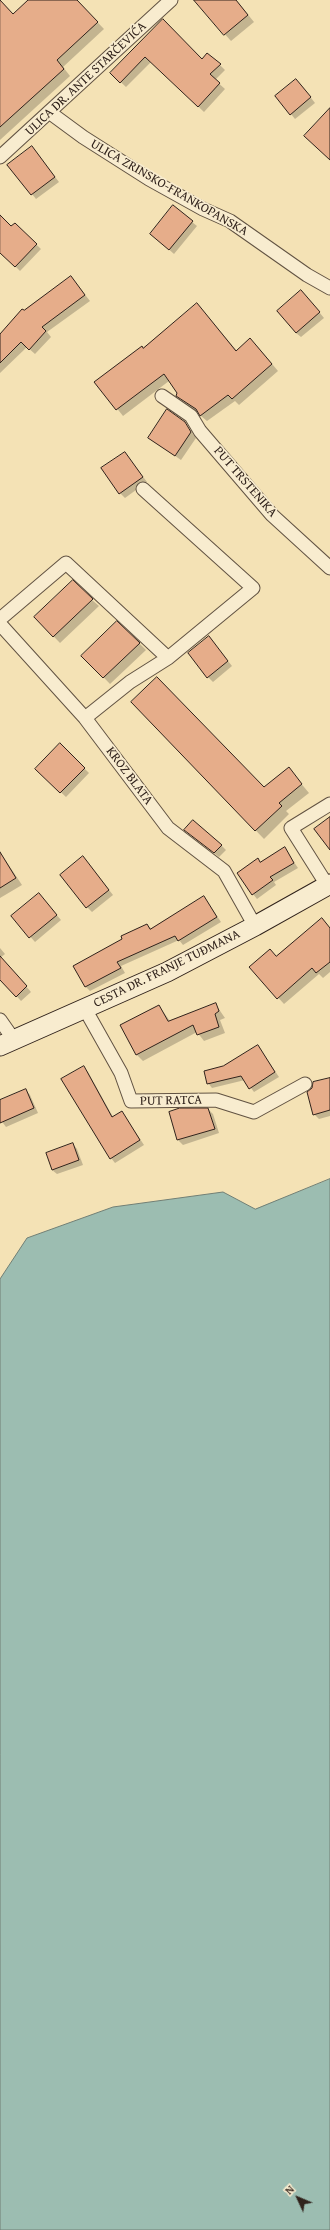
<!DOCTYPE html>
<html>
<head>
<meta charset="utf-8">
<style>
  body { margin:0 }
  #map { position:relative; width:330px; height:2230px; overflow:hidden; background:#f4e2b5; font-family:"Gentium Book Plus",serif }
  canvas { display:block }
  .north { position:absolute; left:278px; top:2178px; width:40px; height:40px; -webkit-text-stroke:3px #f8eccf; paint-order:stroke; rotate:314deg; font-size:11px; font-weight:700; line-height:16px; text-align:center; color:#30221b }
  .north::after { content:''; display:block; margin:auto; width:14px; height:18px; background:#30221b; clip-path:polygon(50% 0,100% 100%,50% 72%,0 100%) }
</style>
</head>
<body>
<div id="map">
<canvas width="330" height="2230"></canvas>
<div class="north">N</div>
</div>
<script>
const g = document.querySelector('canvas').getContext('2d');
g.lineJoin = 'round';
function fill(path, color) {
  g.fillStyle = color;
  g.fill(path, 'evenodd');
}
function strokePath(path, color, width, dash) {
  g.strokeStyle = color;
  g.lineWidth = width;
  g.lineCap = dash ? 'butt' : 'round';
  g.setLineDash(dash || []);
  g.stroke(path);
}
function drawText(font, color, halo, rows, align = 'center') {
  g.font = font + ' "Gentium Book Plus",serif';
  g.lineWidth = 3.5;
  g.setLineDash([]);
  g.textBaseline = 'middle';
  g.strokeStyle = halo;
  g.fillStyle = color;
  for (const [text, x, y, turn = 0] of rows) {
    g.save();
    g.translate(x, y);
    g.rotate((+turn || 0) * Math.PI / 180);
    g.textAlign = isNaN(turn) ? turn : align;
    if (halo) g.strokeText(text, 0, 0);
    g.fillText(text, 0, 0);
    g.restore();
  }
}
const water = new Path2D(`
  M 330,1179 L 330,2230 L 0,2230 L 0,1279 L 27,1238 L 113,1207 L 223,1192 L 255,1209 Z`);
fill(water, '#9cbdb1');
strokePath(water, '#717f75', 1);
fill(new Path2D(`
  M 29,0 L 76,0 L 104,29 L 63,67 L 70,76 L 0,140 L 0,9 L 4,5 L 14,15 Z
  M 201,0 L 236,0 L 254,22 L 231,41 L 197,3 Z
  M 163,20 L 202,60 L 220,65 L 225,70 L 215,80 L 225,89 L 204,112 L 151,62 L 126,87 L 111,73 Z
  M 301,85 L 315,103 L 295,119 L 291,114 Z
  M 36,152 L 59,182 L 36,199 L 9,165 Z
  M 0,216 L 11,228 L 15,224 L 41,249 L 20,271 L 0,251 Z
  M 192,222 L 197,226 L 174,254 L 156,238 Z
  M 71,277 L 90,301 L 47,332 L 51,337 L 35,354 L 27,347 L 0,373 L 0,335 L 24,311 Z
  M 306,296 L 324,318 L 301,337 L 296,333 Z
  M 203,311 L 237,351 L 257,346 L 278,371 L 239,405 L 235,401 L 207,421 L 177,396 L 178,393 L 169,381 L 123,416 L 96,382 Z
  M 184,422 L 196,438 L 181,460 L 149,438 Z
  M 125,453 L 147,482 L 125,498 L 120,493 Z
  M 92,600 L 99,606 L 60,643 L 35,617 Z
  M 209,637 L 232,666 L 213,682 L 208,677 Z
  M 139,643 L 146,650 L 110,684 L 83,656 Z
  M 132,702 L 264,788 L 289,769 L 309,793 L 286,811 L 289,814 L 264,839 Z
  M 60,744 L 89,773 L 66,797 L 36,769 Z
  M 190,835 L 221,845 L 226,850 L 219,857 Z
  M 285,849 L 298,868 L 274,882 L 276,885 L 257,899 L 253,894 L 261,863 Z
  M 0,852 L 22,885 L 0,898 Z
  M 87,862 L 113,895 L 92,912 L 87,907 Z
  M 204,897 L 221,922 L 183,945 L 179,940 L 121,966 L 125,973 L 90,991 L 85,986 L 147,925 L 152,929 Z
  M 43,899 L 61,920 L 35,942 L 12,916 Z
  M 322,919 L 330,928 L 330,972 L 323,978 L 319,974 L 284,1004 L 250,967 L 277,957 Z
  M 0,948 L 5,954 L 0,958 Z
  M 11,969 L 31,992 L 21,1001 L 0,978 L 0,970 Z
  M 216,1005 L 225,1018 L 220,1020 L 225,1033 L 204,1041 L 197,1032 L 143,1061 L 137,1055 L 122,1026 L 159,1006 L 170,1021 Z
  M 258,1046 L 279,1077 L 254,1092 L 245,1080 L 212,1088 L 208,1083 Z
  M 83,1067 L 88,1072 L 113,1117 L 122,1112 L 144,1145 L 115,1163 L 111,1158 Z
  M 330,1079 L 330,1116 L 319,1119 L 314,1114 Z
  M 26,1090 L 30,1095 L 38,1113 L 6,1127 L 0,1119 L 0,1101 Z
  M 208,1109 L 213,1114 L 219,1133 L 183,1145 L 178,1140 L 170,1113 Z
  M 73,1144 L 77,1149 L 83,1165 L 57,1174 L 52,1170 Z`), '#0003');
const building = new Path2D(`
  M 0,0 L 13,14 L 28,0 L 77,0 L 98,22 L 57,60 L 64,69 L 0,127 Z
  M 194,0 L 236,0 L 248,15 L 224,35 Z
  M 163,19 L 202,59 L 207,53 L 221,64 L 210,74 L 220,83 L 198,107 L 145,57 L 120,83 L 110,73 Z
  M 296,79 L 311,97 L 290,115 L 275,96 Z
  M 330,108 L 330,160 L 304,136 Z
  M 32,146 L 55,177 L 31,195 L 7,165 Z
  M 173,205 L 193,221 L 169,250 L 150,234 Z
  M 0,215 L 11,226 L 15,223 L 37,244 L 15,267 L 0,253 Z
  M 71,276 L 85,295 L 42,327 L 46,331 L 29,350 L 21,342 L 0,363 L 0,334 L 22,309 L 24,310 Z
  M 301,290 L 320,312 L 296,333 L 277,311 Z
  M 197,303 L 236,351 L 250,338 L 272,364 L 232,399 L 228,395 L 200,416 L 196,409 L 176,396 L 177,393 L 164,374 L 116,410 L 94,382 L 142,346 L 143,348 Z
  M 167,409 L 185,422 L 191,432 L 175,456 L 148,438 Z
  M 125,452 L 143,477 L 119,494 L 101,468 Z
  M 73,580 L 93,599 L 53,637 L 34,617 Z
  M 117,621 L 140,643 L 103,678 L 81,656 Z
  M 209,636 L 228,661 L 207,678 L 188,653 Z
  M 157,677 L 264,787 L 289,767 L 302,784 L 279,803 L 282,806 L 255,831 L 131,702 Z
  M 60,743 L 85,768 L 60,793 L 35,769 Z
  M 330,817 L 330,850 L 314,829 Z
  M 193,820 L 222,845 L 214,853 L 184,830 Z
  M 285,847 L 294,863 L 270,877 L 273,880 L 252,895 L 237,873 L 258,858 L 260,862 Z
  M 0,852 L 16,878 L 0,888 Z
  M 83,856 L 109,890 L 86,908 L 60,875 Z
  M 39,893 L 57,915 L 29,938 L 11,916 Z
  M 204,896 L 217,917 L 178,941 L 175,936 L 117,962 L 121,968 L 85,987 L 73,966 L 122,939 L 121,936 L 147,924 L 150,929 Z
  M 322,918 L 330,928 L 330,962 L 316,973 L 312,968 L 277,999 L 249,967 L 270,949 L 276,956 Z
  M 0,956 L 27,986 L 16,997 L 0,980 Z
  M 216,1003 L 219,1011 L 215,1014 L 219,1027 L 197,1035 L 193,1025 L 136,1055 L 120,1025 L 159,1005 L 168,1021 Z
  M 258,1045 L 275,1072 L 249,1089 L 241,1076 L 207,1084 L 204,1071 L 223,1066 Z
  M 84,1066 L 112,1117 L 122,1111 L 140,1140 L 110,1159 L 61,1079 Z
  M 330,1078 L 330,1110 L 313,1115 L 307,1092 L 312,1088 L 313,1082 Z
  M 26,1089 L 34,1108 L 0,1123 L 0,1100 Z
  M 180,1108 L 208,1108 L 215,1129 L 177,1140 L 169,1112 Z
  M 73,1143 L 79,1160 L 52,1170 L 46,1153 Z`);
fill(building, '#e6ad8a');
strokePath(building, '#30221b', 1);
const street = new Path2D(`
  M 49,112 L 83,137 L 149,179 L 203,209 L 230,221 L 307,275 L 330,288
  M 0,157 L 171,0
  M 162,396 L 191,416 L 200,431 L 272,515 L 330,568
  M 143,489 L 253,588 L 168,658
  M 0,619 L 66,563 L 168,658 L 130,682 L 85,718
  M 0,624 L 85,718 L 168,828 L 224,871 L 255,926
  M 327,885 L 291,828 L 330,804
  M 85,1009 L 121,1073 L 131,1101 L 216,1100 L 254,1112 L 305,1084
  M 0,1020 L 14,1040`);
const secondary = new Path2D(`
  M 0,1046 L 167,972 L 255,926 L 330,884`);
strokePath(street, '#615242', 15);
strokePath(secondary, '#30221b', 21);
strokePath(street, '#f8eccf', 13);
strokePath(secondary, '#f8eccf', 19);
drawText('13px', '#30221b', '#f8eccf', [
  ["ULICA DR. ANTE STARČEVIĆA",86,79,-43],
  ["ULICA ZRINSKO-FRANKOPANSKA",169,188,30],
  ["PUT TRSTENIKA",245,482,49],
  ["KROZ BLATA",129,776,53],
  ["CESTA DR. FRANJE TUĐMANA",167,969,-26],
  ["PUT RATCA",171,1101,-1]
]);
</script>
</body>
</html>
